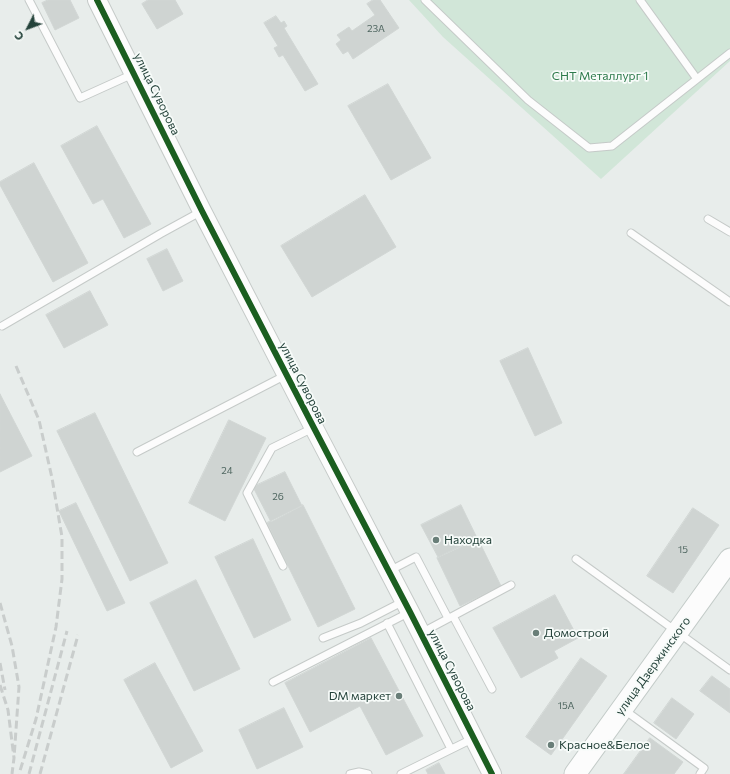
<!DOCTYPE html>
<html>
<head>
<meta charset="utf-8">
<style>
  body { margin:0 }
  #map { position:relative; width:730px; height:774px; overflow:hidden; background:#e8edeb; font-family:Commissioner,sans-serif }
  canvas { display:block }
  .north { position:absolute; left:8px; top:8px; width:40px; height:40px; -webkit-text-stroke:3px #f7fbf9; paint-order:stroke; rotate:228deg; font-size:11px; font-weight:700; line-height:16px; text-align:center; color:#24423a }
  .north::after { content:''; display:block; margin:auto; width:14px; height:18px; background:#24423a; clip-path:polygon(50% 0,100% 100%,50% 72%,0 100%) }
</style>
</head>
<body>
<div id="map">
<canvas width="730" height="774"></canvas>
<div class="north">С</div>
</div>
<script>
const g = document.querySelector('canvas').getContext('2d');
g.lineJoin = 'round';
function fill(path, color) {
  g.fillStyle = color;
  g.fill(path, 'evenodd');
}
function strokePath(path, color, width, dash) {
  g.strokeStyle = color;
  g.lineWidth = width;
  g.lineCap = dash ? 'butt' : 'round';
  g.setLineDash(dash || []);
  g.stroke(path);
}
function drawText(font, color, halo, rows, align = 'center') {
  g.font = font + ' Commissioner,sans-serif';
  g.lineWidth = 3.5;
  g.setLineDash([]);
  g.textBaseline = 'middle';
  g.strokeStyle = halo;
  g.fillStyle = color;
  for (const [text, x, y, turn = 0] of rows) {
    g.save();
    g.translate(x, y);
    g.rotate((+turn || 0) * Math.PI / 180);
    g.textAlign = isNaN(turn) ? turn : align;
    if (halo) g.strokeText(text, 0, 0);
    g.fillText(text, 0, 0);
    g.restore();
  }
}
fill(new Path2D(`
  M 409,0 L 730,0 L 730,61 L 601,179 L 443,37 Z`), '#d1e6d8');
const building = new Path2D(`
  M 48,0 L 70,0 L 79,18 L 55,30 L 42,3 Z
  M 148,0 L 175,0 L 183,14 L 157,29 L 142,4 Z
  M 373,0 L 380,0 L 399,28 L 353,59 L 348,51 L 343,54 L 336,44 L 341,40 L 337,35 L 349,27 L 352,31 L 375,15 L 367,4 Z
  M 276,16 L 281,23 L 284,21 L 287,26 L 284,28 L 318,84 L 305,91 L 283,55 L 279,57 L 274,48 L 278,46 L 264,23 Z
  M 388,84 L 431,158 L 391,180 L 348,106 Z
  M 97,126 L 151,224 L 124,238 L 103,199 L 93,204 L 61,146 Z
  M 34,163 L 88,263 L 53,282 L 0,185 L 0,182 Z
  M 365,195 L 396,247 L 312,297 L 281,246 Z
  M 167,249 L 183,281 L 163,291 L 147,259 Z
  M 90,291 L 108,325 L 64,348 L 46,315 Z
  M 528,348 L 562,423 L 535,436 L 500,361 Z
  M 0,394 L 32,456 L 0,472 Z
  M 95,413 L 168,563 L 130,581 L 57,431 Z
  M 229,420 L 266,438 L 225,521 L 189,503 Z
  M 285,472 L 302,506 L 271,522 L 253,487 Z
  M 76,503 L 125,603 L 107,611 L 59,511 Z
  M 303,505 L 355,609 L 318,627 L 267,523 Z
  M 461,505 L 477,538 L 438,557 L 421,525 Z
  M 693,508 L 719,525 L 673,593 L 647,576 Z
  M 253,539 L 291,620 L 254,638 L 215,557 Z
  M 478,539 L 501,586 L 460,606 L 437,558 Z
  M 196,580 L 240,669 L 194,691 L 150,603 Z
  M 555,595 L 578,638 L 554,651 L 558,658 L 521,678 L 493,628 Z
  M 371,638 L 423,736 L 386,755 L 360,706 L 310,732 L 285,683 Z
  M 581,658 L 607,676 L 551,755 L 526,737 Z
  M 155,663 L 203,751 L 171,768 L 124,680 Z
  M 712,676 L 730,689 L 730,713 L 700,691 Z
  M 672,698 L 694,714 L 676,739 L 654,723 Z
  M 284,708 L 303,747 L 257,769 L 239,730 Z
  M 650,738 L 683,762 L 674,774 L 624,774 Z
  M 439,763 L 445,774 L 428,774 L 426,770 Z`);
fill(building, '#cfd4d2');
strokePath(building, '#d1d6d4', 1);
const service = new Path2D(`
  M 29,0 L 80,98 L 133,74
  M 425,0 L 528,100 L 589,148 L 612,146 L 730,53
  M 640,0 L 697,79
  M 708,219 L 730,232
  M 631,233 L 730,302
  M 2,326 L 160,234 L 202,211
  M 137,452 L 286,375
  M 576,559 L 730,670
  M 283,566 L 247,493 L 272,448 L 313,428
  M 389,571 L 416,557 L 448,618
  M 453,616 L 511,585
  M 387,623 L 451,749
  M 421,633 L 453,616 L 492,689
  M 323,638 L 361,623 L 404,601
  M 273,682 L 410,612
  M 623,709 L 704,768 L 700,774
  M 350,774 L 359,772 L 368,774
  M 401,774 L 474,738`);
const tertiary = new Path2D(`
  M 97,0 L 202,211 L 314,428 L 410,612 L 492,774`);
const secondary = new Path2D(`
  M 575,774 L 730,559`);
strokePath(service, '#c5cac8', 9);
strokePath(tertiary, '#c5cac8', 20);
strokePath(secondary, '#c3cbc8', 23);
strokePath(service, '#fcfcfc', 7);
strokePath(tertiary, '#fcfcfc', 18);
strokePath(secondary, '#fcfcfc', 21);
strokePath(new Path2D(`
  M 16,366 L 39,420 L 52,478 L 62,537 L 62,579 L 56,627 L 36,719 L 19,774
  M 0,603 L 12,646 L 19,687 L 14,758
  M 0,663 L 5,690
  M 0,685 L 8,710 L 14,758 L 12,774
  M 29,774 L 67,631
  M 40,774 L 78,635`), '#c9cdcc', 3, [8, 4]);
strokePath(new Path2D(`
  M 97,0 L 202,211 L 314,428 L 410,612 L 492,774`), '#1b5e20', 6);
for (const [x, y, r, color] of [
  [436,540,4,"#697e78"],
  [536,633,4,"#697e78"],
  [399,696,4,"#697e78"],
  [551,745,4,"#697e78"]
]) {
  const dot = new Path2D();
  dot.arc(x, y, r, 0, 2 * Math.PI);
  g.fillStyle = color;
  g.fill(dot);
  strokePath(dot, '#f7fbf9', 1.5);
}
drawText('10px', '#506761', null, [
  ["23А",376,29],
  ["24",227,471],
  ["26",278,497],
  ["15",683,550],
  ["15А",566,706]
]);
drawText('12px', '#2d7a4b', '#f7fbf9', [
  ["СНТ Металлург 1",600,76]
]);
drawText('12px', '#24423a', '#f7fbf9', [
  ["улица Суворова",157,94,64],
  ["улица Суворова",303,383,63],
  ["улица Дзержинского",653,666,-54],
  ["улица Суворова",452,670,63]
]);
drawText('12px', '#24423a', '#f7fbf9', [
  ["Находка",444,540],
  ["Домострой",544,633],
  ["DM маркет",391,696,"right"],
  ["Красное&Белое",559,745]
], 'left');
</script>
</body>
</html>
